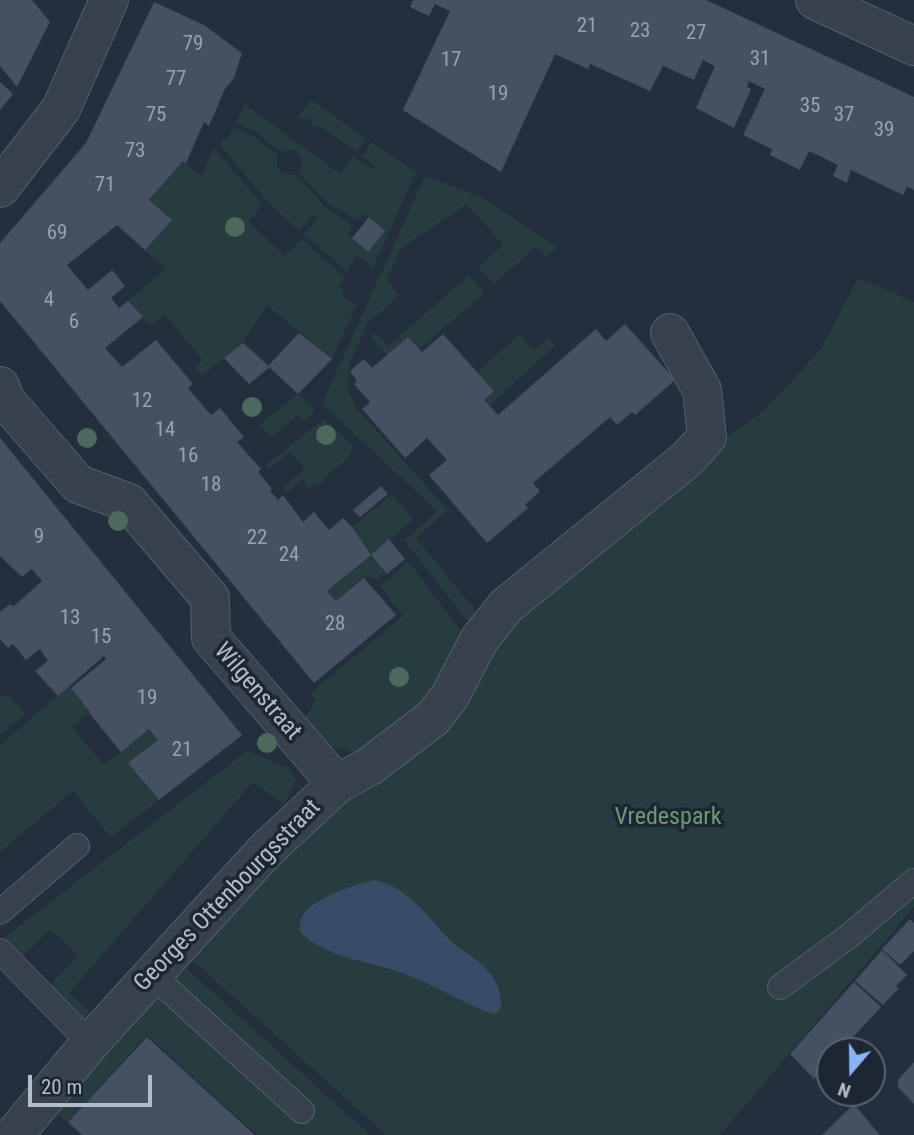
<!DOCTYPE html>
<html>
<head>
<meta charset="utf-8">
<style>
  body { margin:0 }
  #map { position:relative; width:914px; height:1135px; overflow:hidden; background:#242f3e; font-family:"Roboto Condensed",sans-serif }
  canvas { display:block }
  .north { position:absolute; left:816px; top:1037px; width:70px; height:70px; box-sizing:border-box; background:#1d2633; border:2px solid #59626f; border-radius:50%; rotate:200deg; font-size:19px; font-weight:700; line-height:28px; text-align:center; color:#b4bcc9 }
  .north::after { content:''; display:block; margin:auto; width:24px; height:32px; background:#8ab4f8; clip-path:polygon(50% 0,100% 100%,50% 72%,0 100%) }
  .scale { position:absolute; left:28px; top:1075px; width:124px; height:32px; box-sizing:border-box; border:4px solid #b4bcc9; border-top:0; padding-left:9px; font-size:21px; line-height:24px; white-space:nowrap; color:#b4bcc9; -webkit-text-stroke:5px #1d2633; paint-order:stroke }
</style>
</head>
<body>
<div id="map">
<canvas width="914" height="1135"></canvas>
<div class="north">N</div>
<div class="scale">20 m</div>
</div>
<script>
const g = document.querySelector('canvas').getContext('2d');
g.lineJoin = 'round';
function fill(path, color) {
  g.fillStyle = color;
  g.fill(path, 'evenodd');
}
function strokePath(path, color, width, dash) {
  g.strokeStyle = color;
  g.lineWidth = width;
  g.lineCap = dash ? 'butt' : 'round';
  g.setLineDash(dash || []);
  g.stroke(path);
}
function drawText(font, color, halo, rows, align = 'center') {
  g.font = font + ' "Roboto Condensed",sans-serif';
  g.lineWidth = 7;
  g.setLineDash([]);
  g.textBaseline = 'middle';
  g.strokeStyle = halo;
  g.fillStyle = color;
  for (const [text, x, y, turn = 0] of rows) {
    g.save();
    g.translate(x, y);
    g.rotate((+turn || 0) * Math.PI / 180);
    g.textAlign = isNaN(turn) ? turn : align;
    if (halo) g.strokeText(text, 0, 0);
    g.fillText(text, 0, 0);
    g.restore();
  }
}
fill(new Path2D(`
  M 311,100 L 366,138 L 357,152 L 320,126 L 313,127 L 310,119 L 297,118 Z
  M 245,104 L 340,174 L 353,156 L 373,169 L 375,166 L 362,156 L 372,142 L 416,172 L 373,268 L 361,257 L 355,256 L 347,272 L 304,235 L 318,218 L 313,214 L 299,231 L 266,200 L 220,145 L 223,138 L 227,140 L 233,127 L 256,138 L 278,155 C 274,169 281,178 296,174 L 324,206 L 352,225 L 348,235 L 368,252 L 384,231 L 365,214 L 356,220 L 326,202 L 299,172 L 303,162 L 297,151 L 285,149 L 281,152 L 257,133 L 236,122 Z
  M 214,148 L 262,204 L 249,222 L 285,256 L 302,239 L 344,277 L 339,288 L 344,290 L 342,297 L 357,304 L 332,359 L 267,305 L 243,343 L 202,376 L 195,367 L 203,360 L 165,315 L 150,326 L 128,301 L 165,269 L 145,250 L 171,220 L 149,200 L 183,161 L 201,176 Z
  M 425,176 L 479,196 L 558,247 L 546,257 L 536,247 L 494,284 L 478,267 L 503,245 L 467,204 L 401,248 L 387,280 L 398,295 L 397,298 L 367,324 L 349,366 L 347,388 L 356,408 L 448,510 L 416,538 L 478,613 L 469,623 L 404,540 L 436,513 L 436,510 L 322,404 Z
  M 469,275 L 485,293 L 419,349 L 408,337 L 387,355 L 370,337 L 375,333 L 388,346 Z
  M 858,278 L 914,302 L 914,907 L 720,1135 L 386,1135 L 180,949 L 397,754 L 511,611 L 686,465 L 765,410 L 821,349 Z
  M 520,334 L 534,350 L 549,337 L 556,345 L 489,406 L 484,400 L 494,391 L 477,372 Z
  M 298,394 L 315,410 L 305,421 L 297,415 L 272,438 L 259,425 Z
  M 324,419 L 355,448 L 351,451 L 349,457 L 326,476 L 323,482 L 309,488 L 303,479 L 287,493 L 282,489 L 305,468 L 291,452 L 268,470 L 265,466 Z
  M 391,495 L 414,519 L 371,555 L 387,574 L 376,580 L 368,575 L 336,601 L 327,591 L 370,555 L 352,527 Z
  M 408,561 L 462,633 L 443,667 L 450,678 L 360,755 L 304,737 L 301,724 L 316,701 L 310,693 L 403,616 L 380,586 Z
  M 69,686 L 90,712 L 72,727 L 104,765 L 149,729 L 158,740 L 129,763 L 159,800 L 111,837 L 73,791 L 0,852 L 0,745 Z
  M 7,694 L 25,714 L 0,735 L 0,695 L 3,698 Z
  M 247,751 L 289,768 L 296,780 L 284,804 L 253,782 L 69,993 L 90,1012 L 81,1020 L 49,987 L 78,955 L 50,930 L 21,958 L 2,939 Z
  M 184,966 L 370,1135 L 257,1135 L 147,1035 L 67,1122 L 54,1111 Z`), '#263c3f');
fill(new Path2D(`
  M 375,880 C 410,889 424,913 447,937 C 460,951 483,961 493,977 C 499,987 501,996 501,1008 L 495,1014 L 484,1011 C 459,1000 435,986 410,976 C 373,960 329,961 300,932 C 299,926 300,920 303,915 C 312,899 358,883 375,880 Z`), '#394c67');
fill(new Path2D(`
  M 0,0 L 32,0 L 50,22 L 17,87 L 0,66 Z
  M 413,0 L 706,0 L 914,97 L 914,190 L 907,187 L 903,195 L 851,170 L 847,183 L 833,176 L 838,165 L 809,151 L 800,170 L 770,155 L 772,149 L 743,135 L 765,89 L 749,81 L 747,87 L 751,89 L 734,128 L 696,108 L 715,66 L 703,60 L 694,80 L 663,66 L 650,91 L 590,64 L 588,69 L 555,54 L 501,172 L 403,110 L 450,11 L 435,4 L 429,16 L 410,7 Z
  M 154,2 L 204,25 L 242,53 L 234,78 L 225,89 L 209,126 L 204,122 L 186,163 L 183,161 L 149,200 L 172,220 L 145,250 L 117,225 L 67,265 L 88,290 L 112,270 L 125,286 L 111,298 L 119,308 L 128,301 L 143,317 L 105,348 L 122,367 L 156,340 L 193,384 L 188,388 L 211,415 L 220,408 L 244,437 L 237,442 L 261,469 L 258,472 L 272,489 L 270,491 L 278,500 L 283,495 L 303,522 L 314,512 L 329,530 L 343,518 L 352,527 L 371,555 L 327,591 L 336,601 L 364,578 L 396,615 L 314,683 L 0,301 L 0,243 L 86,143 Z
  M 0,82 L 13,94 L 0,110 Z
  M 369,217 L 385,231 L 368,252 L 352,238 Z
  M 625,324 L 675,380 L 635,415 L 632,412 L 617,425 L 610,417 L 533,483 L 540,491 L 525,505 L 528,508 L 487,543 L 429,475 L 447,460 L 427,438 L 405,458 L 362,409 L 370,402 L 354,384 L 357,381 L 350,371 L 364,359 L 372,368 L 408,337 L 422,352 L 443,334 L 494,391 L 484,400 L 498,415 L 596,329 L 606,341 Z
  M 299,333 L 332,359 L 298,394 L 268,366 Z
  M 243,343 L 270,367 L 249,384 L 224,358 Z
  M 0,438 L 242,735 L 159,800 L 128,763 L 158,740 L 149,729 L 121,752 L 89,713 L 90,712 L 71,688 L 106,659 L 104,656 L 58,696 L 35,671 L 48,661 L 40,649 L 26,660 L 13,644 L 8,648 L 0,639 L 0,612 L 10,604 L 13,607 L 42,581 L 32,569 L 22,577 L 0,556 Z
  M 381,486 L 388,494 L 360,517 L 353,510 Z
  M 389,539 L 405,559 L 387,574 L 371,555 Z
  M 910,919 L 914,923 L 914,951 L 900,965 L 882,949 Z
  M 882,950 L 907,975 L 896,986 L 899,988 L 883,1005 L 855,981 Z
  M 854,982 L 881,1007 L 840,1051 L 830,1051 L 830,1062 L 814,1079 L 790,1054 Z
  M 147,1037 L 255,1135 L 82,1135 L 68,1122 Z
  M 914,1062 L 914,1104 L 898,1087 L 898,1080 Z
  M 854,1104 L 880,1135 L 822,1135 Z`), '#455162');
const service = new Path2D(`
  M 0,912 L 77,846
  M 0,951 L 90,1043
  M 152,975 L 302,1111
  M 780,987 L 849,936 L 914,881`);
const minor = new Path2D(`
  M 815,0 L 914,46
  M 0,188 L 61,109 L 109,0
  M 0,386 L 6,401 L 78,484 L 129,503 L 210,598 L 211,638 L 337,784
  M 14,1135 L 90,1043 L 265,851 L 337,784 L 370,766 L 433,718 L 450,696 L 479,640 L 506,606 L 687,459 L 707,437 L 702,390 L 670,333`);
strokePath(service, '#565f6c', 26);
strokePath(minor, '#565f6c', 40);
strokePath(service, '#38414e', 24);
strokePath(minor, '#38414e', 38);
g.fillStyle = '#4b6a5d';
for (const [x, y] of [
  [235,227],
  [252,407],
  [326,435],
  [87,438],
  [118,521],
  [399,677],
  [267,743]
]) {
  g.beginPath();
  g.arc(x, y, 10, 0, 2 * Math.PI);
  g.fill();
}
drawText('21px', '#98a1af', null, [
  ["21",587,27],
  ["23",640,32],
  ["27",696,34],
  ["79",193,45],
  ["31",760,60],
  ["17",451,61],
  ["77",176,80],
  ["19",498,95],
  ["35",810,107],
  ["75",156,116],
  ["37",844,116],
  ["39",884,131],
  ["73",135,152],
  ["71",105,186],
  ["69",57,234],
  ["4",49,301],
  ["6",74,323],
  ["12",142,402],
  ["14",165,431],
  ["16",188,457],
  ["18",211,486],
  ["9",39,538],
  ["22",257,539],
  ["24",289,556],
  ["13",70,619],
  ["28",335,625],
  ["15",101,638],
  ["19",147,699],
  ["21",182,751]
]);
drawText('24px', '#b4bcc9', '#1d2633', [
  ["Wilgenstraat",257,692,49],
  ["Georges Ottenbourgsstraat",228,896,-46]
]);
drawText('24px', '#6b9a76', '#1d2633', [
  ["Vredespark",668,818]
]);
</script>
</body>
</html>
